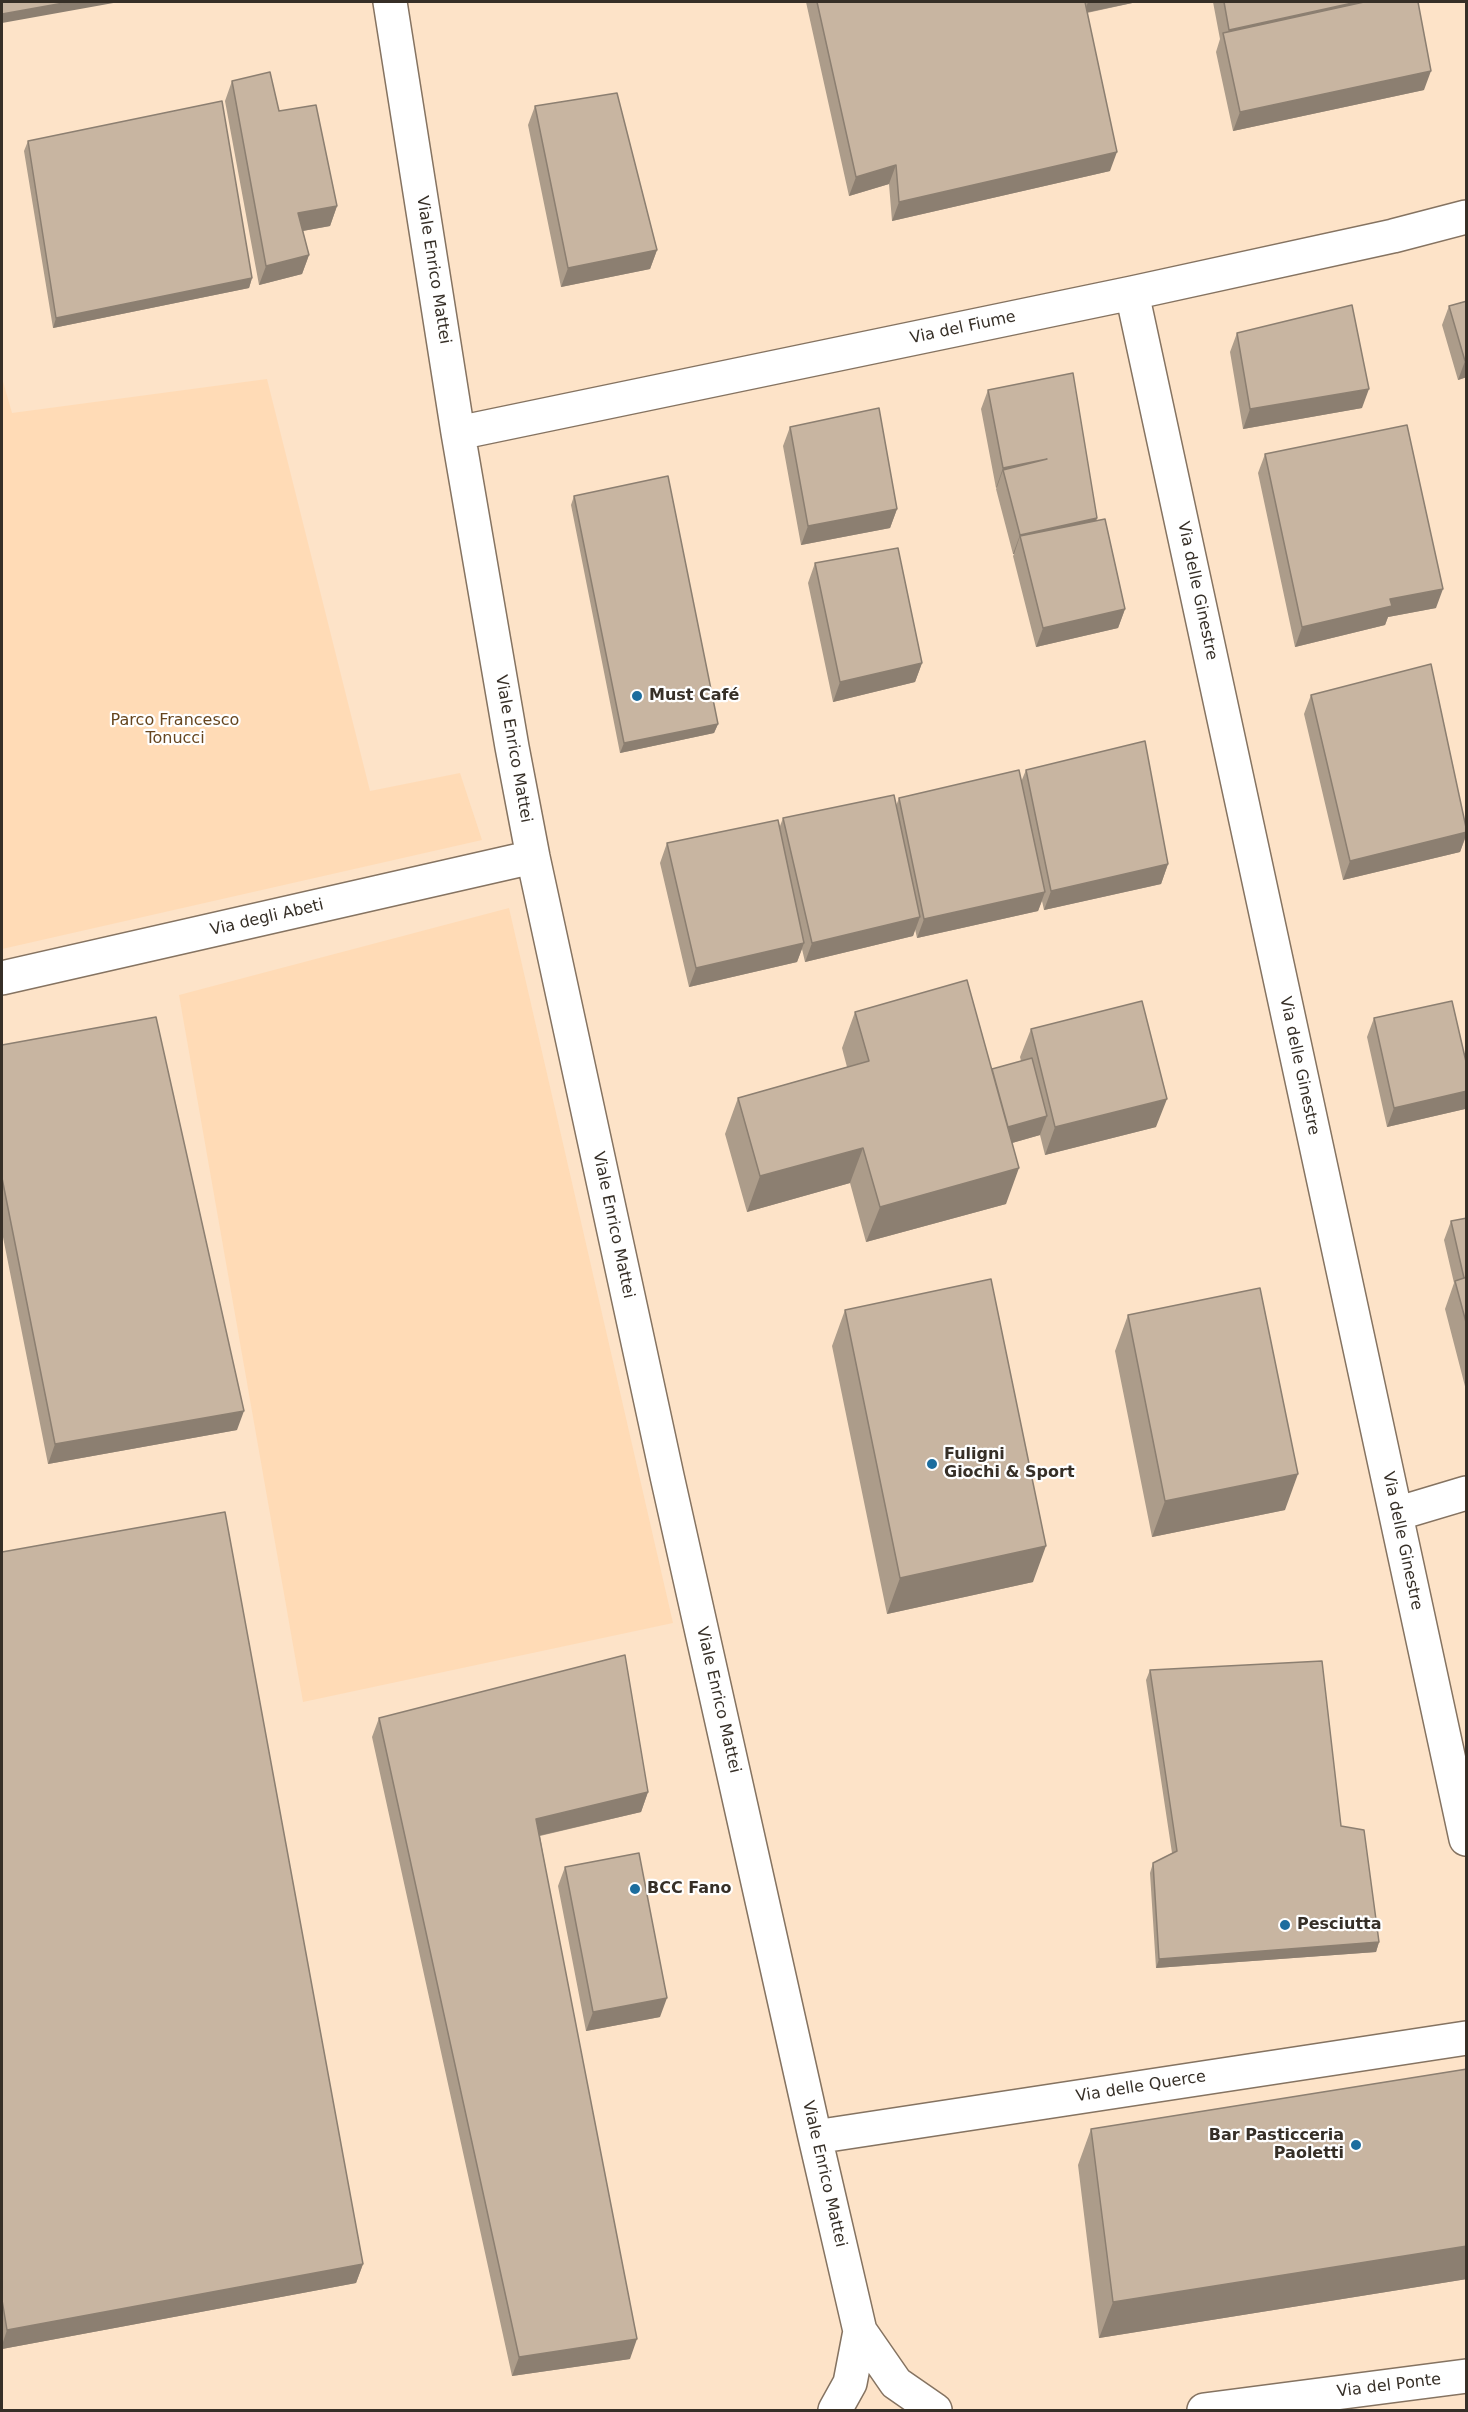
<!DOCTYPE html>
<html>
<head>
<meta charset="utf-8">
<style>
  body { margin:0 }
  #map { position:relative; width:1468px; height:2412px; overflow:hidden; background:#ffefde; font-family:"DejaVu Sans",sans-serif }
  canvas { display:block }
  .frame { position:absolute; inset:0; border:3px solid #362f27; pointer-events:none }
</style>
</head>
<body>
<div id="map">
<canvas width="1468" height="2412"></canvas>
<div class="frame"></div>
</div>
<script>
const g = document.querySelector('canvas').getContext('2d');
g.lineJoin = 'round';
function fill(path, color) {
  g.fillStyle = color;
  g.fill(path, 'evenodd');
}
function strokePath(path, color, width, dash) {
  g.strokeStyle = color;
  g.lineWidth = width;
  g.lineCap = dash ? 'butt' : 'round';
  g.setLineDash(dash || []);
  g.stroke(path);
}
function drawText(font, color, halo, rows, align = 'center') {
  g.font = font + ' "DejaVu Sans",sans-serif';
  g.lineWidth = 4.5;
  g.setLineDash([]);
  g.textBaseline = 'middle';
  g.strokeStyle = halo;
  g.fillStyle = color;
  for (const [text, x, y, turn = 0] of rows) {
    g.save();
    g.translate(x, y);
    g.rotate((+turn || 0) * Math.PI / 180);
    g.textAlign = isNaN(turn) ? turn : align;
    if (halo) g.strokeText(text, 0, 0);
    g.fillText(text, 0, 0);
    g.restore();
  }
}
fill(new Path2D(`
  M 2,2 L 1466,2 L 1466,2410 L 2,2410 Z`), '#fde3c8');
fill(new Path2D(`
  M 2,378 L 12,413 L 267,379 L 370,791 L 460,773 L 482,840 L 2,949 Z
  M 509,908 L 673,1623 L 303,1702 L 179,995 Z`), '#ffdbb6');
const minor = new Path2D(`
  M 390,2 L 458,433 L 512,747 L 533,857 L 667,1476 L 815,2137 L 860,2331 L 896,2383 L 935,2410
  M 1132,293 L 1466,1839
  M 458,433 L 1132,293 L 1393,236 L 1466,217
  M 2,978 L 533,857
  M 1396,1514 L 1466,1493
  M 815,2137 L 1466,2038
  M 835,2410 L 850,2383 L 860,2331
  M 1204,2410 L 1466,2376`);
strokePath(minor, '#857361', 36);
strokePath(minor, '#fff', 33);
fill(new Path2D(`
  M 806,2 L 1137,2 L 1087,13 L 1110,171 L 892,221 L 889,184 L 849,196 Z
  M 1213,2 L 1418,2 L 1424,90 L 1233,131 L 1216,52 L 1220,39 Z
  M 232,81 L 279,111 L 337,206 L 330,226 L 303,231 L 309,255 L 302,274 L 259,285 L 225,101 Z
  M 535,106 L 657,250 L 650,269 L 561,287 L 528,125 Z
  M 28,141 L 252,278 L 249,288 L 53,328 L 24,151 Z
  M 1467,301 L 1467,377 L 1458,380 L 1442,325 L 1449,306 Z
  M 1237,333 L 1362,408 L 1243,429 L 1230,352 Z
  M 988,390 L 1097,518 L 1096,521 L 1125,609 L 1118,628 L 1036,647 L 1013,556 L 1014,554 L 1013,554 L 996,489 L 997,487 L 996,488 L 981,409 Z
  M 790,427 L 897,509 L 890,528 L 801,545 L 783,446 Z
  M 1265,454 L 1436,608 L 1388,617 L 1385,625 L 1295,647 L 1258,473 Z
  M 574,496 L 718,724 L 714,733 L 620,753 L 571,505 Z
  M 815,563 L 922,663 L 915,682 L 833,702 L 808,583 Z
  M 1311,695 L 1467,829 L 1467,834 L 1460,852 L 1343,880 L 1304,714 Z
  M 1026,770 L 1168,864 L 1161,884 L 1044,910 L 1042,901 L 1038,911 L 917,938 L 915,929 L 913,936 L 805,962 L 802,949 L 797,962 L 689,987 L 660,863 L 667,843 L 780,826 L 783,818 L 896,806 L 899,798 L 1021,782 Z
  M 855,1012 L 992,1069 L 1021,1061 L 1020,1057 L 1031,1029 L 1156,1127 L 1045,1155 L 1040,1135 L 1012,1143 L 1006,1204 L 866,1242 L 850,1183 L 747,1212 L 725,1134 L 738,1098 L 847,1067 L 842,1048 Z
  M 1374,1018 L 1467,1066 L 1467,1105 L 1465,1109 L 1387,1127 L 1367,1037 Z
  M 2,1045 L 237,1430 L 48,1464 L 2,1232 Z
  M 1467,1218 L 1467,1394 L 1445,1309 L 1454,1283 L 1444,1240 L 1451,1221 Z
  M 845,1310 L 1033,1582 L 887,1614 L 832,1346 Z
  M 1128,1315 L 1285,1510 L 1152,1537 L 1115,1351 Z
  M 2,1552 L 363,2264 L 356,2283 L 2,2349 Z
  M 1150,1670 L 1341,1826 L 1379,1942 L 1376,1952 L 1156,1968 L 1150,1873 L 1153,1863 L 1172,1853 L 1146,1680 Z
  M 379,1718 L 648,1792 L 641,1812 L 540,1836 L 630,2359 L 512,2376 L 372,1737 Z
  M 565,1867 L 660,2017 L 586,2031 L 558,1886 Z
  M 1467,2069 L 1467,2279 L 1099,2338 L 1078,2165 L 1091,2129 Z`), '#ac9c8a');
fill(new Path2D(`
  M 69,2 L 119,2 L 2,23 L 2,14 Z
  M 1088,2 L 1137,2 L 1084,13 Z
  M 1357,2 L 1402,2 L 1225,42 L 1229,30 Z
  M 1431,71 L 1424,90 L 1233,131 L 1240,112 Z
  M 1117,152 L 1110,171 L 892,221 L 899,202 Z
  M 896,165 L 889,184 L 849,196 L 856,177 Z
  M 337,206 L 330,226 L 291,233 L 298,213 Z
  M 657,250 L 650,269 L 561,287 L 568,268 Z
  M 309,255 L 302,274 L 259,285 L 266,266 Z
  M 252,278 L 249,288 L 53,328 L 56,318 Z
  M 1467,360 L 1467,377 L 1458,380 L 1465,361 Z
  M 1369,389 L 1362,408 L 1243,429 L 1250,409 Z
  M 1047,459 L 1003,470 L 997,487 L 996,488 L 1003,468 Z
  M 897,509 L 890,528 L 801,545 L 808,526 Z
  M 1097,518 L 1090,538 L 1020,536 L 1014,554 L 1013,554 L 1020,535 Z
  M 1443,589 L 1436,608 L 1388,617 L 1385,625 L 1295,647 L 1302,627 L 1390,599 Z
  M 1125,609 L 1118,628 L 1036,647 L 1043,628 Z
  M 922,663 L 915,682 L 833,702 L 840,682 Z
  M 718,724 L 714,733 L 620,753 L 624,743 Z
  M 1467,832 L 1460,852 L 1343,880 L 1350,861 Z
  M 1168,864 L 1161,884 L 1044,910 L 1051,891 Z
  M 1045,892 L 1038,911 L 917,938 L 924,919 Z
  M 920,917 L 913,936 L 805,962 L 812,943 Z
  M 804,943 L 797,962 L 689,987 L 696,968 Z
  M 1467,1091 L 1467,1105 L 1465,1109 L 1387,1127 L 1394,1108 Z
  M 1167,1099 L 1156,1127 L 1045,1155 L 1055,1127 Z
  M 1047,1116 L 1040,1135 L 991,1149 L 998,1130 Z
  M 863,1148 L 850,1183 L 747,1212 L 760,1176 Z
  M 1019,1168 L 1006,1204 L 866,1242 L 880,1207 Z
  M 244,1411 L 237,1430 L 48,1464 L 55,1444 Z
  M 1298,1474 L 1285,1510 L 1152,1537 L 1165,1501 Z
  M 1046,1546 L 1033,1582 L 887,1614 L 900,1578 Z
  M 648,1792 L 641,1812 L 529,1838 L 536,1819 Z
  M 1379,1942 L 1376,1952 L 1156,1968 L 1159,1959 Z
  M 667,1998 L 660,2017 L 586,2031 L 593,2012 Z
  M 1467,2246 L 1467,2279 L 1099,2338 L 1113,2302 Z
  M 363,2264 L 356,2283 L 2,2349 L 2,2345 L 7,2330 Z
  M 637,2339 L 630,2359 L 512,2376 L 519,2357 Z`), '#8c7f71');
const building = new Path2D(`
  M 2,2 L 69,2 L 2,14 Z
  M 817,2 L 1085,2 L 1117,152 L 899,202 L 896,165 L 856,177 Z
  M 1224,2 L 1357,2 L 1229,30 Z
  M 1364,2 L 1418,2 L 1431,71 L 1240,112 L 1223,33 Z
  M 270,72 L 279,111 L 316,105 L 337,206 L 298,213 L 309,255 L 266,266 L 232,81 Z
  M 617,93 L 657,250 L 568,268 L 535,106 Z
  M 222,101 L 252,278 L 56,318 L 28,141 Z
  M 1467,301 L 1467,360 L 1465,361 L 1449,306 Z
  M 1352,305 L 1369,389 L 1250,409 L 1237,333 Z
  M 1073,373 L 1097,518 L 1020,535 L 1003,470 L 1047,459 L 1003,468 L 988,390 Z
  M 879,408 L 897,509 L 808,526 L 790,427 Z
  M 1407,425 L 1443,589 L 1390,599 L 1392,606 L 1302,627 L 1265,454 Z
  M 668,476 L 718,724 L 624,743 L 574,496 Z
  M 1105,519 L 1125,609 L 1043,628 L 1020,536 Z
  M 898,548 L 922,663 L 840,682 L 815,563 Z
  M 1431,664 L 1467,832 L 1350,861 L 1311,695 Z
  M 1145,741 L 1168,864 L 1051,891 L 1026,770 Z
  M 1019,770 L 1045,892 L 924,919 L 899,798 Z
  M 894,795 L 920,917 L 812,943 L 783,818 Z
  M 778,820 L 804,943 L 696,968 L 667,843 Z
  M 967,980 L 1019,1168 L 880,1207 L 863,1148 L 760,1176 L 738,1098 L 869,1061 L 855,1012 Z
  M 1142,1001 L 1167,1099 L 1055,1127 L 1031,1029 Z
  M 1452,1001 L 1467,1066 L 1467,1091 L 1394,1108 L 1374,1018 Z
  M 156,1017 L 244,1411 L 55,1444 L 2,1178 L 2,1045 Z
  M 1032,1058 L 1047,1116 L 1008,1127 L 992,1069 Z
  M 1467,1218 L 1467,1277 L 1464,1278 L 1451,1221 Z
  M 1467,1277 L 1467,1326 L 1455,1281 Z
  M 991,1279 L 1046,1546 L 900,1578 L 845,1310 Z
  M 1260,1288 L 1298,1474 L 1165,1501 L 1128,1315 Z
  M 225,1512 L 363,2264 L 7,2330 L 2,2300 L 2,1552 Z
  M 625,1655 L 648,1792 L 536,1819 L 637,2339 L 519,2357 L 379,1718 Z
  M 1322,1661 L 1341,1826 L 1364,1830 L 1379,1942 L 1159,1959 L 1153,1863 L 1177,1851 L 1150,1670 Z
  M 639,1853 L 667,1998 L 593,2012 L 565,1867 Z
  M 1467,2069 L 1467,2246 L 1113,2302 L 1091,2129 Z`);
fill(building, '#c8b5a1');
strokePath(building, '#8c7f71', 1.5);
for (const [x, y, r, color] of [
  [637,696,6,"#1c6d9e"],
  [932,1464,6,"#1c6d9e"],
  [635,1889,6,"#1c6d9e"],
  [1285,1925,6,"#1c6d9e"],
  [1356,2145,6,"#1c6d9e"]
]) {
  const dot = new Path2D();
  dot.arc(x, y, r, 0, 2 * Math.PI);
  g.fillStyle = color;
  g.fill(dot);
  strokePath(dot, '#fff', 2);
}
drawText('16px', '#362f27', '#fff', [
  ["Viale Enrico Mattei",433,270,81],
  ["Via del Fiume",963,328,-12],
  ["Via delle Ginestre",1197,591,78],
  ["Viale Enrico Mattei",513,749,80],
  ["Via degli Abeti",267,918,-13],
  ["Via delle Ginestre",1299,1066,78],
  ["Viale Enrico Mattei",613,1225,78],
  ["Via delle Ginestre",1402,1541,78],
  ["Viale Enrico Mattei",718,1700,77],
  ["Via delle Querce",1141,2087,-9],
  ["Viale Enrico Mattei",824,2174,77],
  ["Via del Ponte",1389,2386,-7]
]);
drawText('bold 16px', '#362f27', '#fff', [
  ["Must Café",649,696],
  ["Fuligni",944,1455],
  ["Giochi & Sport",944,1473],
  ["BCC Fano",647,1889],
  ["Pesciutta",1297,1925],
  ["Bar Pasticceria",1344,2136,"right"],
  ["Paoletti",1344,2154,"right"]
], 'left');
drawText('16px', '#66451e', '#fff', [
  ["Parco Francesco",175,721],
  ["Tonucci",175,739]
]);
</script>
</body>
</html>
